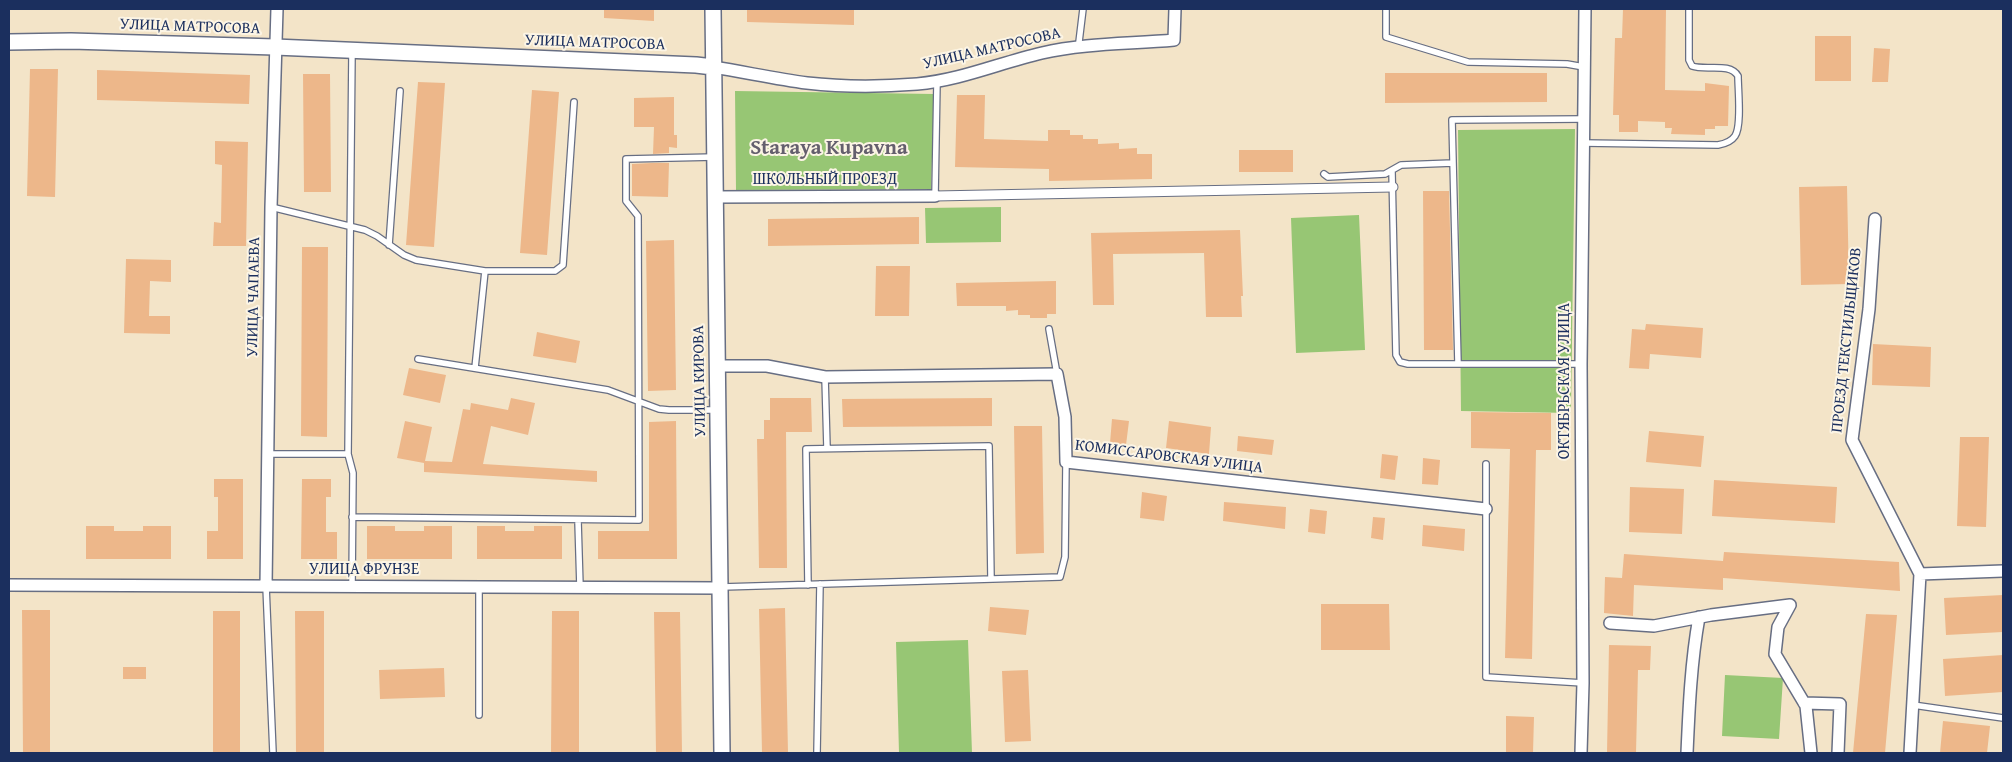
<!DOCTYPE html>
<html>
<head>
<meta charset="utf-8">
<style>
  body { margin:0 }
  #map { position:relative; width:2012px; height:762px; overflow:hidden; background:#f3e4c8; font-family:"Gentium Book Plus",serif }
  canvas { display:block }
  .frame { position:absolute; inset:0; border:10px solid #1b2f5e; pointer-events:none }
</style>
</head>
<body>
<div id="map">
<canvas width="2012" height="762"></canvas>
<div class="frame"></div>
</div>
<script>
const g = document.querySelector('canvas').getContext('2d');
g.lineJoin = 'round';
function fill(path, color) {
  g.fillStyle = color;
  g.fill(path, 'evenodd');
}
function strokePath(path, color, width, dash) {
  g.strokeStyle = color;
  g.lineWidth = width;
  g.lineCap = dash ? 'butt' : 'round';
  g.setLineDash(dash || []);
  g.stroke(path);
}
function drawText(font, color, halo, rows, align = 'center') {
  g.font = font + ' "Gentium Book Plus",serif';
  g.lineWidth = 4;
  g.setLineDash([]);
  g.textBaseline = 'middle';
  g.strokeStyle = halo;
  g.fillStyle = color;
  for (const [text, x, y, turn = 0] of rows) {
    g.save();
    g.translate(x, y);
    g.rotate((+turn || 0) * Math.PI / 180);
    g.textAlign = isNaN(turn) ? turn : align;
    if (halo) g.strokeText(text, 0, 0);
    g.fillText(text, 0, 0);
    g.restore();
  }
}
fill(new Path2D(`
  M 735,91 L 934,94 L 931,189 L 736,190 Z
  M 1575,129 L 1571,413 L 1461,411 L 1458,130 Z
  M 1001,207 L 1001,242 L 926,243 L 925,208 Z
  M 1359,215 L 1365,350 L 1296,353 L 1291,218 Z
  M 968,640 L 972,753 L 899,753 L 896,642 Z
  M 1725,675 L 1783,678 L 1779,739 L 1722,736 Z`), '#97c674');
fill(new Path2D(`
  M 604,9 L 654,9 L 654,21 L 604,18 Z
  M 747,9 L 854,9 L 854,25 L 747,22 Z
  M 1623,9 L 1666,9 L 1665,90 L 1705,91 L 1705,83 L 1729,86 L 1728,126 L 1715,126 L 1715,129 L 1705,129 L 1705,135 L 1671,134 L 1672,128 L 1665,128 L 1665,122 L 1638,121 L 1638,132 L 1619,132 L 1619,115 L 1613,115 L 1615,38 L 1622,38 Z
  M 1815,36 L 1851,36 L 1851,81 L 1815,81 Z
  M 1874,48 L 1890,49 L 1888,82 L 1872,82 Z
  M 30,69 L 58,69 L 55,197 L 27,196 Z
  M 97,70 L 250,75 L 249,104 L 97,100 Z
  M 1385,73 L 1547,73 L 1547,102 L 1385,103 Z
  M 303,74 L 330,74 L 331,192 L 304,192 Z
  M 418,82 L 445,83 L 434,247 L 406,245 Z
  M 532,90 L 559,92 L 547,255 L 520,253 Z
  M 957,95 L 985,95 L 984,139 L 1048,141 L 1048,130 L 1070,130 L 1070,135 L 1083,135 L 1083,139 L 1098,139 L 1098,144 L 1119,143 L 1119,149 L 1137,148 L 1137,154 L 1152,154 L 1152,179 L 1049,181 L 1049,169 L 955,167 Z
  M 674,97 L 674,135 L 677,135 L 677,148 L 669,147 L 669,153 L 653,154 L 654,127 L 634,127 L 634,98 Z
  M 215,141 L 248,142 L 246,246 L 213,246 L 214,222 L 221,223 L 222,165 L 215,164 Z
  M 1239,150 L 1293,150 L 1293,172 L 1239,172 Z
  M 652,163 L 669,163 L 668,197 L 632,196 L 632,164 Z
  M 1847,186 L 1849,284 L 1801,285 L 1799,187 Z
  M 1423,191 L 1449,191 L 1453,350 L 1424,350 Z
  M 919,217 L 919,244 L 768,246 L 768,219 Z
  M 1240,230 L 1243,296 L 1241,296 L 1242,317 L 1206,317 L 1204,253 L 1113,254 L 1114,305 L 1093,305 L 1091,233 Z
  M 674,240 L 676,390 L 648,391 L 646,241 Z
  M 302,247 L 328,247 L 327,437 L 301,436 Z
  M 126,259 L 171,260 L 171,282 L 150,281 L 149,316 L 170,316 L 170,334 L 124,333 Z
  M 876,266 L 910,266 L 909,316 L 875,316 Z
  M 1056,281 L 1056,314 L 1047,314 L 1047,318 L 1030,318 L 1030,315 L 1018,315 L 1018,310 L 1006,311 L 1006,306 L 957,306 L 956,283 Z
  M 1646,324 L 1703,328 L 1701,358 L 1650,354 L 1649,369 L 1629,368 L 1632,329 L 1645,330 Z
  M 537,332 L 580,341 L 576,363 L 533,356 Z
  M 1873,344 L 1931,347 L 1930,387 L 1872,385 Z
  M 409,368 L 446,375 L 440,403 L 403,395 Z
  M 511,398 L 535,403 L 528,435 L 491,426 L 483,464 L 597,471 L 597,482 L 424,472 L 424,463 L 397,458 L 405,421 L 432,427 L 425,461 L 452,462 L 463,409 L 470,410 L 471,403 L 508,410 Z
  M 770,398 L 811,398 L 812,432 L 786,432 L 787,568 L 759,568 L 757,439 L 764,439 L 764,420 L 770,420 Z
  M 992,398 L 992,426 L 843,427 L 842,399 Z
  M 1471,412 L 1551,413 L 1551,450 L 1536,450 L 1532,659 L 1505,658 L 1510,449 L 1471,448 Z
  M 1112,419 L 1129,421 L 1126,445 L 1110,443 Z
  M 676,421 L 677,559 L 598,559 L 598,531 L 649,531 L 649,422 Z
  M 1169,421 L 1211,427 L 1209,454 L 1166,448 Z
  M 1014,426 L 1042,426 L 1044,553 L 1016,554 Z
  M 1649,431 L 1704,436 L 1701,467 L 1646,462 Z
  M 1238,436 L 1274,440 L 1272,455 L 1237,451 Z
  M 1960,437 L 1989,437 L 1986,527 L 1957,526 Z
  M 1382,454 L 1398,456 L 1395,480 L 1380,478 Z
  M 1423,458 L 1440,460 L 1438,485 L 1422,484 Z
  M 214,479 L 243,479 L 243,559 L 207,559 L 207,531 L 218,531 L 218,497 L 214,497 Z
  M 302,479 L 331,479 L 331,497 L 326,497 L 326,532 L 337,532 L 337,559 L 301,559 Z
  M 1714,480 L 1837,487 L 1835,523 L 1712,516 Z
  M 1630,487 L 1684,489 L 1682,534 L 1629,532 Z
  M 1142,492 L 1167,496 L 1164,521 L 1140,518 Z
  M 1224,502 L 1286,507 L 1285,529 L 1223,521 Z
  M 1310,509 L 1327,511 L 1325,534 L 1308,532 Z
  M 1373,517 L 1385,518 L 1383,540 L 1371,538 Z
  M 1423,525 L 1465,529 L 1464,551 L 1422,546 Z
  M 86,526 L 114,526 L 114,531 L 143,531 L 143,526 L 171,526 L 171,559 L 86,559 Z
  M 367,526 L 395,526 L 395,531 L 424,531 L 424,526 L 452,526 L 452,559 L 367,559 Z
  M 477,526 L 505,526 L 505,531 L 534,531 L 534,526 L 562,526 L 562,559 L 477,559 Z
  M 1724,552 L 1899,562 L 1900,591 L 1723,578 L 1723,590 L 1634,585 L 1633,616 L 1604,613 L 1605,577 L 1622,578 L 1624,554 L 1723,561 Z
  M 2003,595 L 2003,632 L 1946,635 L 1944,598 Z
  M 1321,604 L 1389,604 L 1390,650 L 1321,650 Z
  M 990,607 L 1029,610 L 1026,635 L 988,631 Z
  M 785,608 L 788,753 L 762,753 L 759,609 Z
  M 22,610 L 50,610 L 50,753 L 23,753 Z
  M 213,611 L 240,611 L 240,753 L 213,753 Z
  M 295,611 L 324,611 L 324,753 L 296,753 Z
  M 552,611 L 579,611 L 579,753 L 551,753 Z
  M 654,612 L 680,612 L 682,753 L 656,753 Z
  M 1866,614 L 1897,615 L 1885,753 L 1853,753 Z
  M 1609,645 L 1651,646 L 1650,670 L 1638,670 L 1636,753 L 1607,753 Z
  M 2003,655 L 2003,692 L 1945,696 L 1943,659 Z
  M 123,667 L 146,667 L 146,679 L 123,679 Z
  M 444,668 L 445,697 L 380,699 L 379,670 Z
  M 1028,670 L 1031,741 L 1005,742 L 1002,671 Z
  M 1506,716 L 1534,717 L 1533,753 L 1506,753 Z
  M 1943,721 L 1990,726 L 1987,753 L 1940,753 Z`), '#edb78a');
const service = new Path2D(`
  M 1386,9 L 1386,37 L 1468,62 L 1567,64 L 1584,67
  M 1079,42 L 1083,9
  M 352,52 L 348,454 L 353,473 L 352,586
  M 1583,143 L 1718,145 C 1724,144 1731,142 1735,136 C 1742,126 1738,90 1738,76 C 1730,62 1706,71 1692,66 L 1689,60 L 1689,9
  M 1392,172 L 1396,355 L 1400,362 L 1408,364 L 1458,364
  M 1324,174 L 1328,177 L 1385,174 L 1401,165 L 1453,163
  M 935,196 L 937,82
  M 271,207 L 365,230 L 377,236 L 404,255 L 416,260 L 485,271 L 555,271 L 563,265 L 574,102
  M 389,245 L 400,91
  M 1049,329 L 1057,374
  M 418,359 L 608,390 L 659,409 L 669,410 L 718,410
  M 1581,364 L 1458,364 L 1452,120 L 1583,119
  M 475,368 L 485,271
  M 825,377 L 827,448
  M 268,454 L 348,454
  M 1486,464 L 1486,677 L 1583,683
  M 352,517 L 639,520 L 638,216 L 626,201 L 626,159 L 715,157
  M 578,521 L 580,587
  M 808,585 L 806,449 L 989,446 L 991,579
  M 266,586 L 273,753
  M 722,587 L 1060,577 L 1065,557 L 1066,462
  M 1913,705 L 2003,718
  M 479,715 L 479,587
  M 817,753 L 820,584`);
const pedestrian = new Path2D(`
  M 935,196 L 1393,187`);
const minor = new Path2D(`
  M 713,67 C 745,72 776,79 807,83 C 843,87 880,87 917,84 C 961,80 999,63 1042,53 C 1084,43 1131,44 1174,40 L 1175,9
  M 715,197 L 935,196
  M 1875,219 L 1869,309 L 1852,440 L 1920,574 L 2003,571
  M 717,366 L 767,366 L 825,377 L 1057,374 L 1065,417 L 1066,462 L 1486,509
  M 9,585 L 720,588
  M 266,586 L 271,207 L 277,9
  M 1790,605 L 1778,627 L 1775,654 L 1806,706 L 1811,753
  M 1610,623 L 1654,626 L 1711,615 L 1790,605
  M 1804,703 L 1840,704 L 1838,753
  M 1581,753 L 1583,683 L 1581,364 L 1585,9
  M 1687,753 C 1689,707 1691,662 1699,617
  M 1910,753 L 1920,574`);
const tertiary = new Path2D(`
  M 713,9 L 722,753
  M 9,42 L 71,41 L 275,47 L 696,65 L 713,67`);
strokePath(service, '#676e83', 8);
strokePath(pedestrian, '#676e83', 11);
strokePath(minor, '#676e83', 14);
strokePath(tertiary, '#676e83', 18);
strokePath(service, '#fff', 5.5);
strokePath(pedestrian, '#fff', 9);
strokePath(minor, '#fff', 11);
strokePath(tertiary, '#fff', 15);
drawText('16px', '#1b2f5e', '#fcf5e5', [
  ["УЛИЦА МАТРОСОВА",190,27,2],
  ["УЛИЦА МАТРОСОВА",595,43,2],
  ["УЛИЦА МАТРОСОВА",992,49,-13],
  ["ШКОЛЬНЫЙ ПРОЕЗД",825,180],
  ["УЛИЦА ЧАПАЕВА",254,297,-89],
  ["ПРОЕЗД ТЕКСТИЛЬЩИКОВ",1847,340,-84],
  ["УЛИЦА КИРОВА",700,381,-91],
  ["ОКТЯБРЬСКАЯ УЛИЦА",1565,381,-90],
  ["КОМИССАРОВСКАЯ УЛИЦА",1169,457,7],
  ["УЛИЦА ФРУНЗЕ",364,570]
]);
drawText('bold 21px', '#645f6d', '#fcf5e5', [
  ["Staraya Kupavna",829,149]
]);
</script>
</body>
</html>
